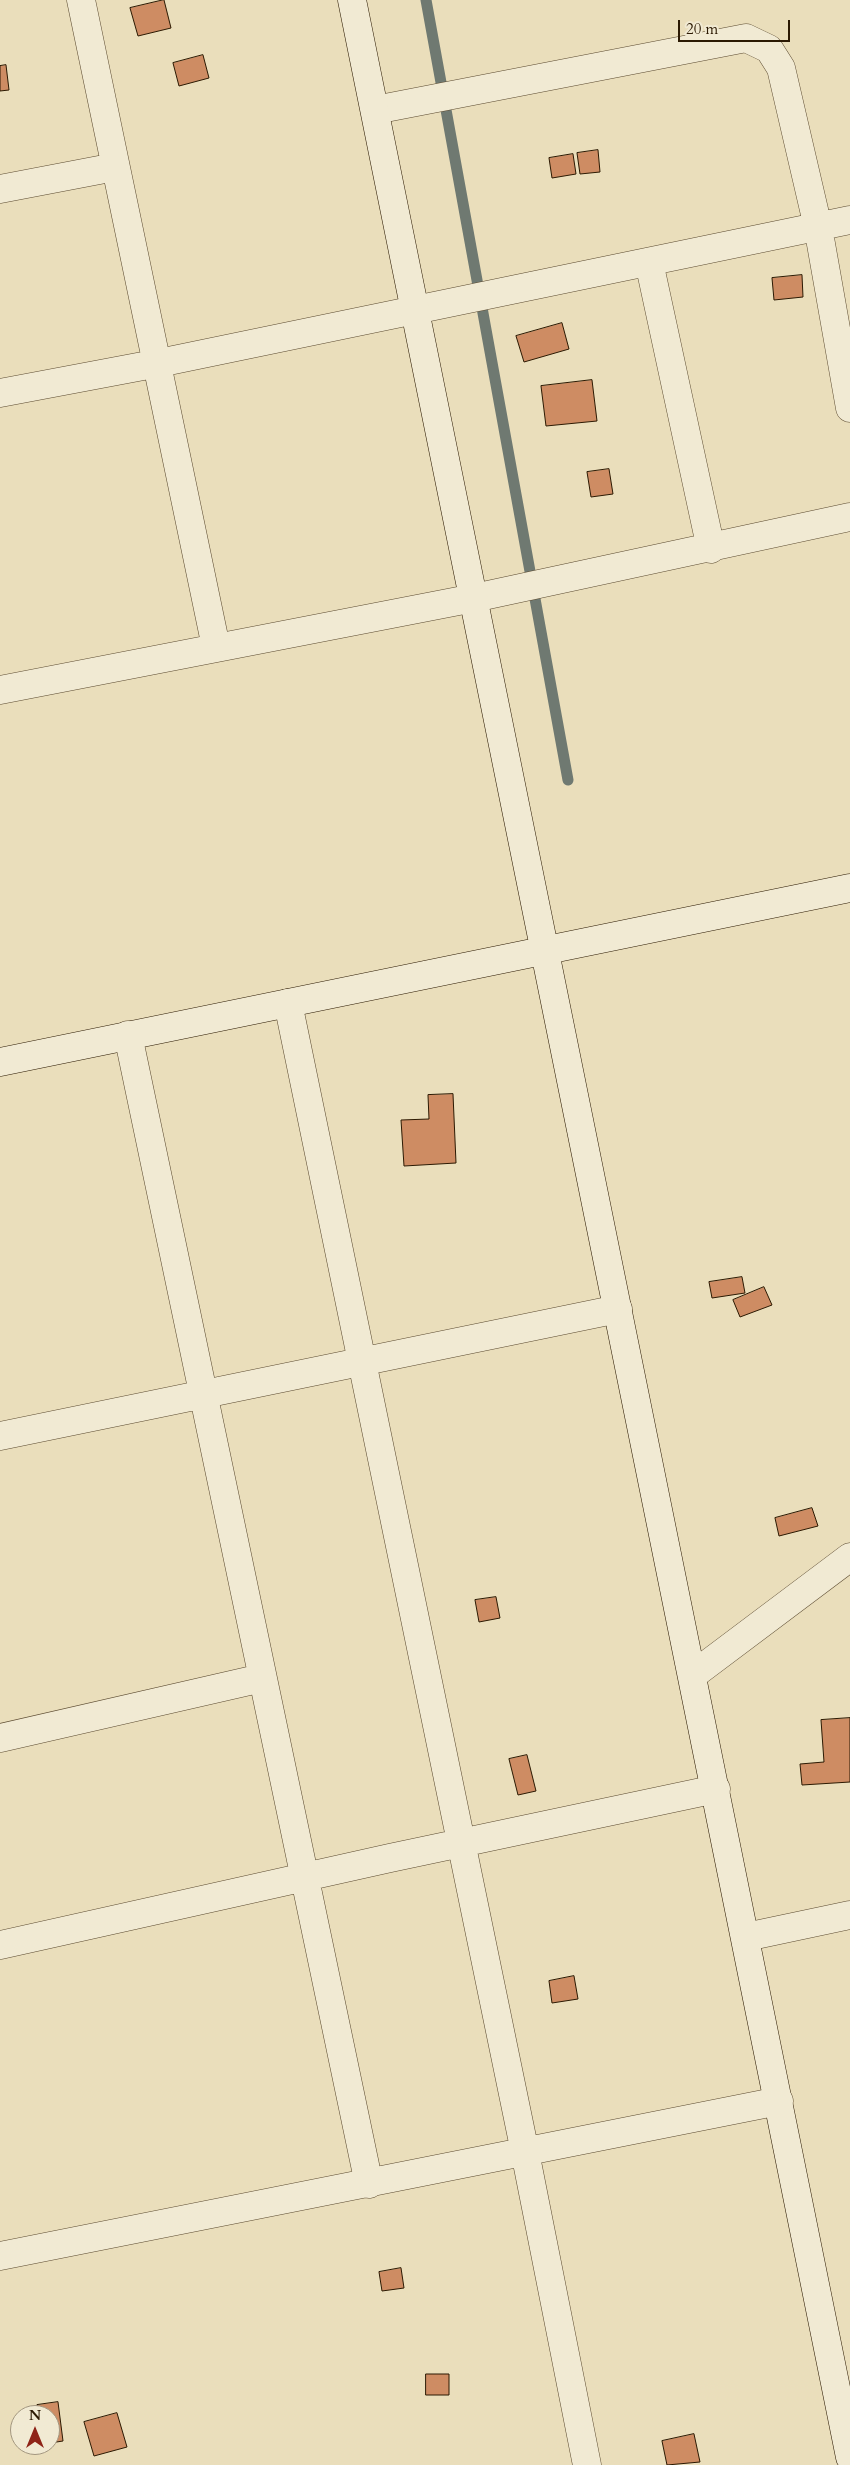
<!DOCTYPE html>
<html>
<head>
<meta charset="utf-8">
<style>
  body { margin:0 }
  #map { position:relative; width:850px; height:2465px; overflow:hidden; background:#eadebb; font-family:Cardo,serif }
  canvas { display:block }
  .north { position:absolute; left:10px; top:2405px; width:50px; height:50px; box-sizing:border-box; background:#f1ead3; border:1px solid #a2967f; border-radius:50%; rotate:0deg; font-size:14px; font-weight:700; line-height:20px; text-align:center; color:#2b1902 }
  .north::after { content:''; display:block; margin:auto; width:18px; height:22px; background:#8f2418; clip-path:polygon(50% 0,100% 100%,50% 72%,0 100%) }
  .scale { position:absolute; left:678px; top:20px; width:112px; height:22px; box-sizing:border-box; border:2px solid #2b1902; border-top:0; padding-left:6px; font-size:15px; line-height:18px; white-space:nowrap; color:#2b1902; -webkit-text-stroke:4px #f1ead3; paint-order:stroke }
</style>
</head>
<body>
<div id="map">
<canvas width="850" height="2465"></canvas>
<div class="north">N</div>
<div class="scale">20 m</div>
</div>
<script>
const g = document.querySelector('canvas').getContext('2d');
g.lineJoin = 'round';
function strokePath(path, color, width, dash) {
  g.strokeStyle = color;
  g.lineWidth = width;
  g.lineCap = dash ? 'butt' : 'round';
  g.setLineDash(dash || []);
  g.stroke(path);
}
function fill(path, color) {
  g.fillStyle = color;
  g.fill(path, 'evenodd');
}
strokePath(new Path2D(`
  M 426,0 L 568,780`), '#6f7971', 11);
const building = new Path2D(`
  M 164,0 L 171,28 L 138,36 L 130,8 Z
  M 203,55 L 209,78 L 179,86 L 173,63 Z
  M 6,65 L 9,90 L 0,91 L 0,66 Z
  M 598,150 L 600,172 L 580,174 L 577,153 Z
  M 573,154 L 576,174 L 552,178 L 549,158 Z
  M 802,275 L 803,297 L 774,300 L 772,278 Z
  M 562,323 L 569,349 L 524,362 L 516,336 Z
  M 592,380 L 597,421 L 546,426 L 541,386 Z
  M 609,469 L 613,494 L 591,497 L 587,472 Z
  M 453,1094 L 456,1163 L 404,1166 L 401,1120 L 429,1119 L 428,1095 Z
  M 742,1277 L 745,1293 L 712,1298 L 709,1282 Z
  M 764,1287 L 772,1305 L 740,1317 L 733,1300 Z
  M 812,1508 L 818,1526 L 779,1536 L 775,1518 Z
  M 496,1597 L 500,1618 L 479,1622 L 475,1600 Z
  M 850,1718 L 850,1782 L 802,1785 L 800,1764 L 824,1762 L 821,1720 Z
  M 527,1755 L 536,1791 L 518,1795 L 509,1759 Z
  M 574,1976 L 578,1999 L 552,2003 L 549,1981 Z
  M 401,2268 L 404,2288 L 382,2291 L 379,2272 Z
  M 426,2374 L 449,2374 L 449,2395 L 426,2395 Z
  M 58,2402 L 63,2441 L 50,2443 L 50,2415 L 38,2415 L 37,2405 Z
  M 117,2413 L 127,2447 L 94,2456 L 84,2422 Z
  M 694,2434 L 700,2462 L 667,2465 L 662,2441 Z`);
fill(building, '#ce8c63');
strokePath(building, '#2b1902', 1);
const street = new Path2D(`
  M 81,0 L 216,647
  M 375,110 L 746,38 L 769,49 L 781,68 L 818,227 L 850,408
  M 0,189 L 115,167
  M 649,262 L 711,549
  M 0,393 L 159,363 L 850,220
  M 0,690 L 474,598 L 850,517
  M 288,1003 L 525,2152 L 587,2465
  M 128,1035 L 369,2184
  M 0,1436 L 618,1309
  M 693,1675 L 850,1557
  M 0,1738 L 262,1678
  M 746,1937 L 850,1915
  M 0,1945 L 390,1858 L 716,1789
  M 0,2256 L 779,2101`);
const secondary = new Path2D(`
  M 352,0 L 850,2457
  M 0,1062 L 850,888`);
strokePath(street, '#5b4a30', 29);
strokePath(secondary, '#2b1902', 29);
strokePath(street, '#f1ead3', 28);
strokePath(secondary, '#f1ead3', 28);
</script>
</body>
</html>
